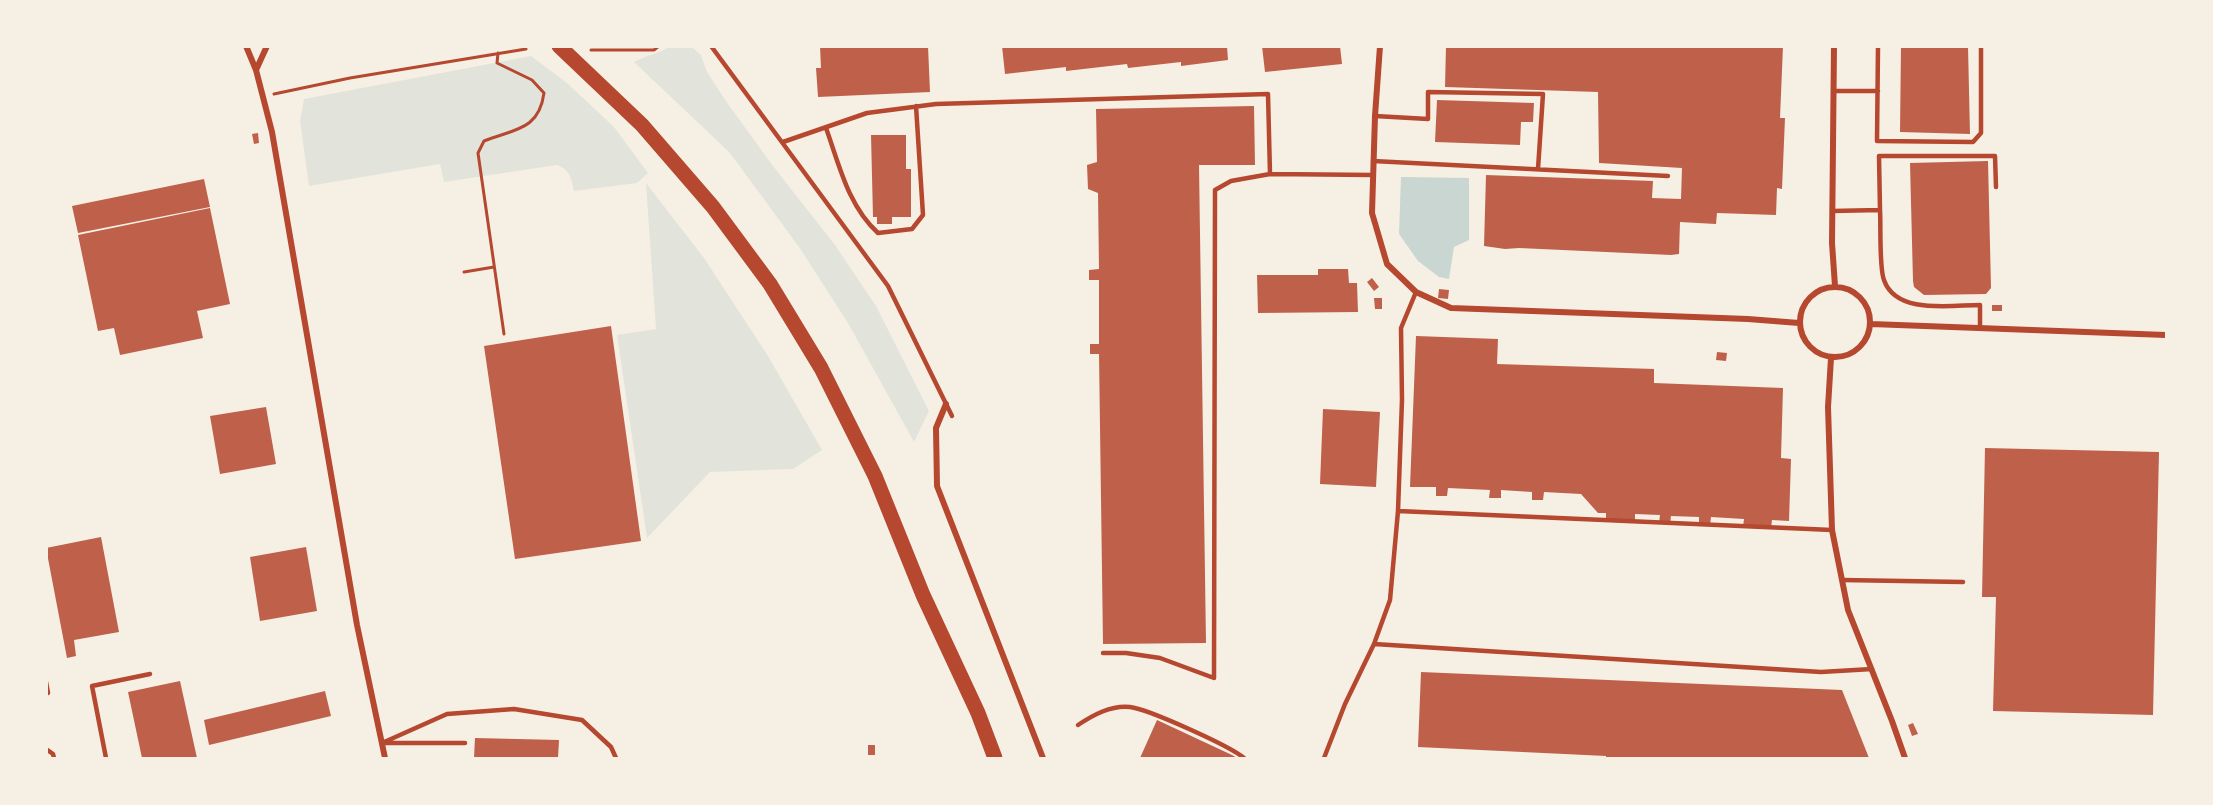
<!DOCTYPE html>
<html>
<head>
<meta charset="utf-8">
<style>
  body { margin:0 }
  #map { position:relative; width:2213px; height:805px; overflow:hidden; background:#f6efe4; font-family:"Varela Round",sans-serif }
  canvas { display:block }
  .frame { position:absolute; inset:0; border:48px solid #f6efe4; pointer-events:none }
</style>
</head>
<body>
<div id="map">
<canvas width="2213" height="805"></canvas>
<div class="frame"></div>
</div>
<script>
const g = document.querySelector('canvas').getContext('2d');
g.lineJoin = 'round';
function fill(path, color) {
  g.fillStyle = color;
  g.fill(path, 'evenodd');
}
function strokePath(path, color, width, dash) {
  g.strokeStyle = color;
  g.lineWidth = width;
  g.lineCap = dash ? 'butt' : 'round';
  g.setLineDash(dash || []);
  g.stroke(path);
}
fill(new Path2D(`
  M 670,46 L 692,47 L 701,55 L 707,72 L 728,104 L 773,166 L 835,245 L 876,306 L 929,411 L 914,442 L 848,323 L 799,247 L 730,153 L 634,62 C 646,55 659,54 670,46 Z
  M 531,56 L 567,83 L 614,127 L 648,173 L 637,183 L 574,191 C 571,178 570,170 557,165 L 444,182 L 440,164 L 309,186 L 300,121 L 304,99 Z
  M 646,183 L 704,258 L 768,356 L 822,450 L 793,469 L 710,472 L 647,538 L 617,335 L 656,329 Z`), '#e2e4dc');
fill(new Path2D(`
  M 1401,177 L 1469,178 L 1469,240 L 1454,247 L 1449,279 L 1439,277 L 1418,261 L 1399,234 Z`), '#c9d6d2');
fill(new Path2D(`
  M 820,46 L 928,46 L 930,92 L 818,97 L 816,68 L 821,68 Z
  M 1002,46 L 1227,46 L 1228,60 L 1181,66 L 1181,62 L 1128,68 L 1127,64 L 1066,71 L 1066,67 L 1005,74 Z
  M 1262,46 L 1340,46 L 1342,64 L 1265,72 Z
  M 1446,46 L 1783,46 L 1780,118 L 1785,118 L 1782,189 L 1777,188 L 1776,215 L 1717,213 L 1716,224 L 1680,222 L 1679,254 L 1671,255 L 1519,248 L 1505,249 L 1484,246 L 1486,175 L 1653,181 L 1652,198 L 1681,199 L 1682,168 L 1599,163 L 1598,92 L 1445,87 Z
  M 1901,46 L 1968,46 L 1970,134 L 1900,132 Z
  M 1437,100 L 1534,103 L 1533,122 L 1521,122 L 1520,145 L 1435,142 Z
  M 1254,106 L 1255,165 L 1199,165 L 1206,643 L 1103,644 L 1099,354 L 1090,354 L 1090,344 L 1099,344 L 1099,280 L 1089,280 L 1089,270 L 1099,269 L 1098,193 L 1088,189 L 1087,165 L 1097,162 L 1096,109 Z
  M 258,133 L 259,143 L 254,144 L 252,134 Z
  M 871,135 L 906,135 L 906,169 L 911,169 L 911,217 L 892,217 L 892,224 L 877,224 L 877,217 L 873,217 Z
  M 1988,161 L 1991,288 L 1986,294 L 1924,295 L 1914,287 L 1913,281 L 1910,163 Z
  M 204,179 L 210,207 L 78,233 L 72,206 Z
  M 210,208 L 230,304 L 197,311 L 203,338 L 120,355 L 114,328 L 98,331 L 78,235 Z
  M 1318,269 L 1348,269 L 1349,283 L 1357,283 L 1358,312 L 1258,313 L 1257,275 L 1318,275 Z
  M 1372,278 L 1379,287 L 1374,291 L 1367,282 Z
  M 1439,289 L 1449,290 L 1448,299 L 1438,298 Z
  M 1374,298 L 1382,298 L 1382,309 L 1375,309 Z
  M 1992,305 L 2002,305 L 2002,311 L 1992,311 Z
  M 611,326 L 641,541 L 515,559 L 484,346 Z
  M 1416,336 L 1498,339 L 1497,364 L 1654,369 L 1654,383 L 1783,388 L 1781,458 L 1791,459 L 1789,521 L 1772,520 L 1771,528 L 1743,527 L 1744,519 L 1711,517 L 1710,526 L 1699,525 L 1699,517 L 1671,516 L 1670,524 L 1659,523 L 1660,515 L 1635,514 L 1635,522 L 1606,521 L 1606,513 L 1598,513 L 1581,494 L 1544,492 L 1543,500 L 1532,500 L 1532,492 L 1501,490 L 1501,498 L 1489,498 L 1490,490 L 1448,488 L 1447,496 L 1436,496 L 1436,487 L 1410,487 Z
  M 1717,352 L 1727,353 L 1726,361 L 1716,360 Z
  M 266,407 L 276,464 L 220,474 L 210,416 Z
  M 1323,409 L 1380,412 L 1376,487 L 1320,484 Z
  M 1985,448 L 2159,452 L 2153,715 L 1993,711 L 1996,597 L 1982,597 Z
  M 101,537 L 119,632 L 74,640 L 76,656 L 67,658 L 46,548 Z
  M 306,547 L 317,611 L 260,621 L 250,557 Z
  M 1421,672 L 1842,690 L 1869,758 L 1606,758 L 1606,756 L 1418,747 Z
  M 180,681 L 197,758 L 142,758 L 128,692 Z
  M 325,691 L 331,716 L 209,745 L 204,720 Z
  M 1157,720 L 1232,755 L 1237,758 L 1140,758 Z
  M 1913,723 L 1918,734 L 1912,736 L 1908,725 Z
  M 475,738 L 559,740 L 558,758 L 474,758 Z
  M 868,745 L 875,745 L 875,755 L 868,755 Z`), '#bf614a');
strokePath(new Path2D(`
  M 591,50 L 654,50 L 659,46
  M 498,53 L 497,63 L 532,80 L 544,93 C 539,130 515,129 484,141 L 478,153 L 504,334
  M 274,94 L 350,78 L 526,49
  M 464,272 L 494,267`), '#b5482f', 3);
strokePath(new Path2D(`
  M 711,46 L 888,286 L 952,416
  M 1878,46 L 1877,141 L 1973,142 L 1981,133 L 1981,46
  M 1833,91 L 1878,91
  M 1375,116 L 1428,119 L 1428,92 L 1543,94 L 1538,169
  M 826,128 C 839,164 848,206 878,233 L 912,229 L 923,215 L 916,106
  M 783,142 L 867,113 L 936,104 L 1268,94 L 1270,174 L 1231,181 L 1215,190 L 1214,678 L 1160,658 L 1126,653 L 1103,653
  M 1373,161 L 1668,176
  M 1270,174 L 1373,175
  M 1880,210 L 1879,156 L 1995,156 L 1996,187
  M 1832,211 L 1880,210 C 1881,225 1879,268 1884,280 C 1896,315 1951,305 1980,305 L 1980,328
  M 1398,511 L 1832,530
  M 1842,580 L 1963,582
  M 1374,644 L 1821,672 L 1872,669
  M 46,682 L 48,693 L 46,693
  M 1078,725 C 1093,715 1111,705 1130,707 C 1148,709 1230,746 1244,758
  M 465,743 L 382,743 L 447,714 L 514,709 L 582,720 L 611,747 L 616,758
  M 46,749 L 53,754 L 54,758
  M 106,758 L 92,686 L 150,674
  M 1324,758 L 1345,704 L 1374,644 L 1390,600 L 1398,511 L 1402,400 L 1401,328 L 1416,292`), '#b5482f', 4.5);
strokePath(new Path2D(`
  M 246,46 L 256,70 L 272,132 L 357,625 L 385,758
  M 1380,46 L 1375,116 L 1372,213 L 1387,264 L 1416,292 L 1451,308 L 1748,319 L 1799,323
  M 1834,46 L 1832,243 L 1835,286
  M 256,70 L 267,46
  M1800 322a35 35 0 1 1 70 0a35 35 0 1 1-70 0Z
  M 1871,324 L 2166,335
  M 1831,358 L 1828,407 L 1832,530 L 1848,610 L 1892,721 L 1905,758
  M 946,404 L 936,428 L 937,486 L 1043,758`), '#b5482f', 6);
strokePath(new Path2D(`
  M 559,46 L 642,125 L 713,207 L 770,284 L 821,368 L 875,476 L 923,595 L 978,713 L 995,758`), '#b5482f', 15);
</script>
</body>
</html>
